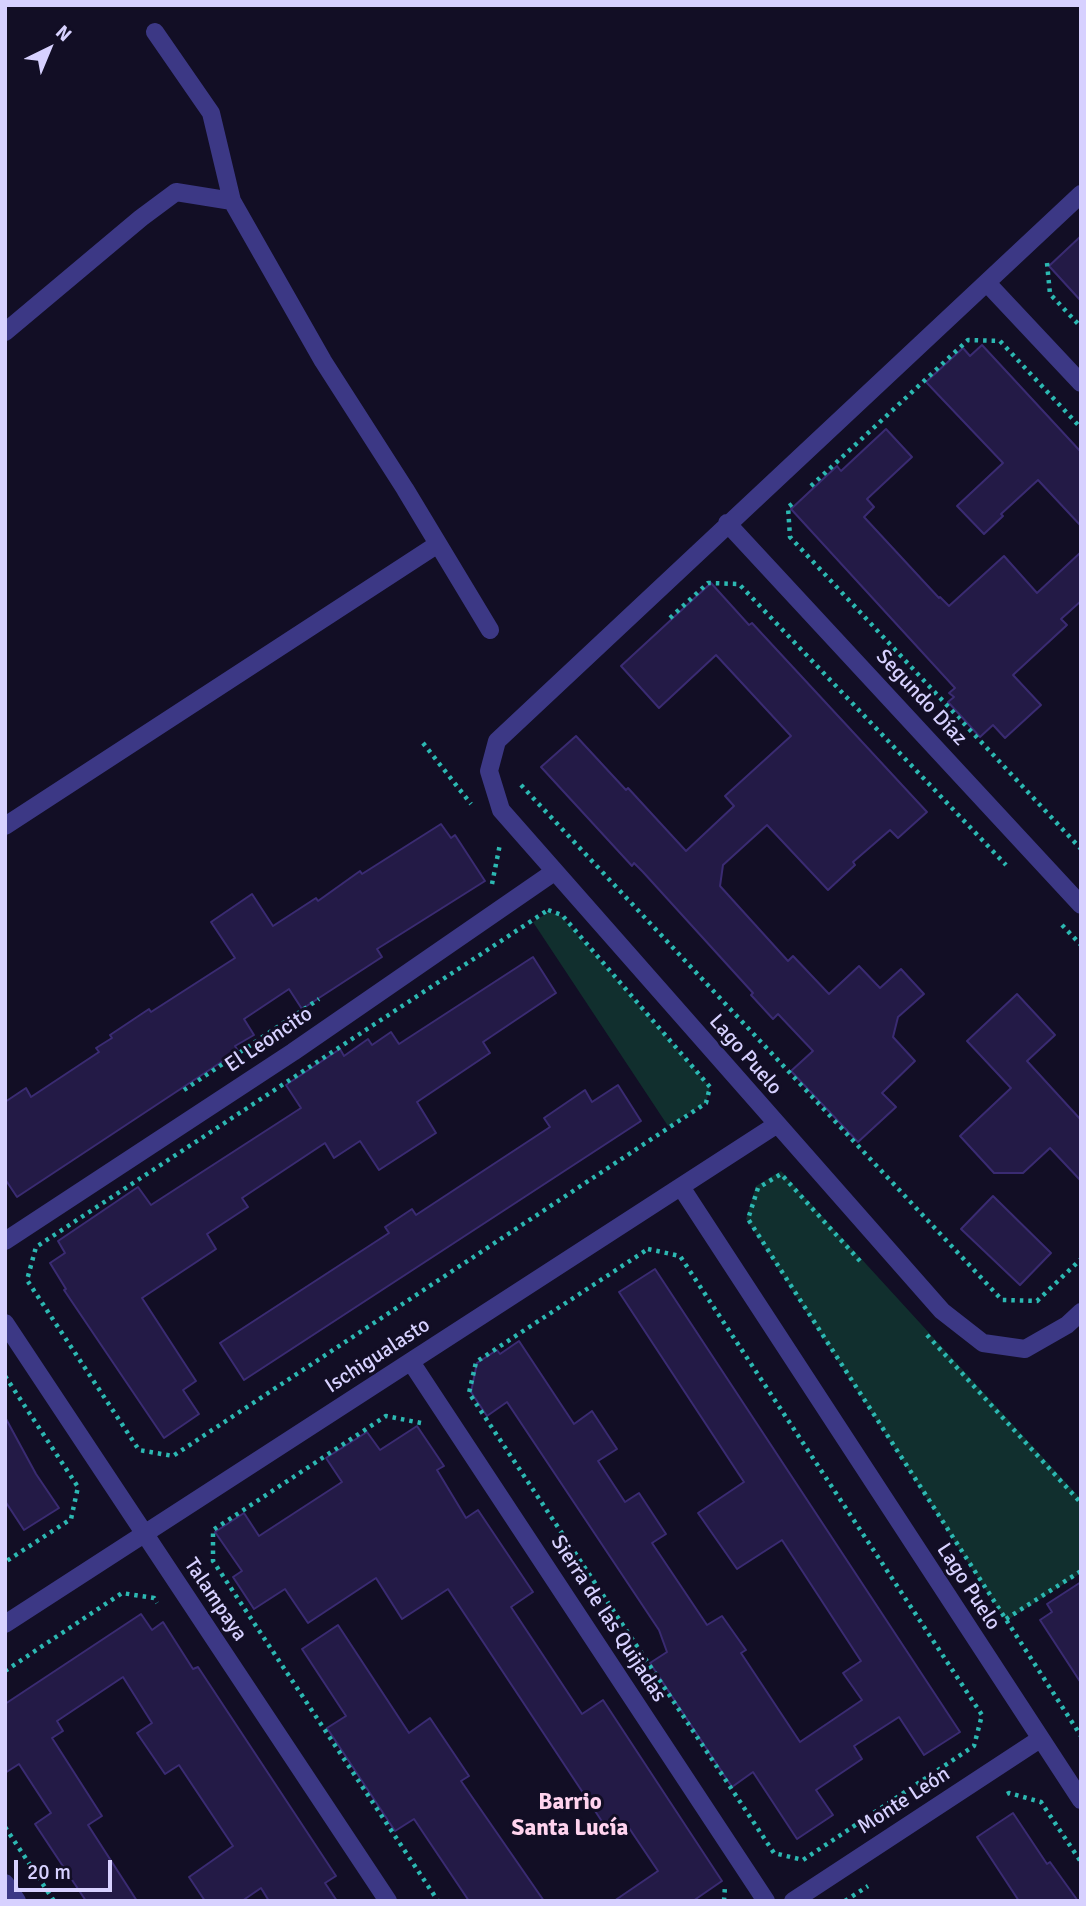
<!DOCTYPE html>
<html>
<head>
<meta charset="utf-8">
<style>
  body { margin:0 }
  #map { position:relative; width:1086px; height:1906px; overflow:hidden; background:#120e25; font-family:Signika,sans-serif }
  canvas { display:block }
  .frame { position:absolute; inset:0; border:7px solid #d7d1ff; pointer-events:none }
  .north { position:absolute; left:14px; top:14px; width:70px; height:70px; -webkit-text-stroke:5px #120e25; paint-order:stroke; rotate:43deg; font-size:19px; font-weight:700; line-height:28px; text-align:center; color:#d7d1ff }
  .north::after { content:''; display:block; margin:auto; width:24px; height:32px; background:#d7d1ff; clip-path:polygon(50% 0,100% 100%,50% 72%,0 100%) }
  .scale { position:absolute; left:14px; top:1860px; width:98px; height:32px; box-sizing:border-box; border:4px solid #d7d1ff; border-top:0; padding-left:9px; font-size:21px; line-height:24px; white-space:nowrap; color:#d7d1ff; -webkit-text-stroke:5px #120e25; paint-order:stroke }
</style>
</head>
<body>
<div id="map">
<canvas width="1086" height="1906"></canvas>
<div class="frame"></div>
<div class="north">N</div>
<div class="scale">20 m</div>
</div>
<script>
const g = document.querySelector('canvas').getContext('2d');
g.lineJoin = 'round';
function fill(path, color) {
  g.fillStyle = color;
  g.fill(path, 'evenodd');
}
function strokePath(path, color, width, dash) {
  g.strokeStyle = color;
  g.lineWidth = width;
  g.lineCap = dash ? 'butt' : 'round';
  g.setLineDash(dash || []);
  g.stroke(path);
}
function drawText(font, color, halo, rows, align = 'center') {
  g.font = font + ' Signika,sans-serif';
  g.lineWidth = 6;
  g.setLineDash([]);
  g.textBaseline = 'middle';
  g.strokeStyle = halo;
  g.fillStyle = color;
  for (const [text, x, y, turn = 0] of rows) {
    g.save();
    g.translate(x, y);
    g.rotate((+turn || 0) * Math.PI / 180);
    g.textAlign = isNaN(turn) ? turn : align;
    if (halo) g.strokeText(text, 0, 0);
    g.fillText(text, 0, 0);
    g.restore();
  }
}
fill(new Path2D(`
  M 549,912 L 561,916 L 710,1087 L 706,1103 L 668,1126 L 533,922 Z
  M 781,1171 L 1081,1499 L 1081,1573 L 1006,1621 L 746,1219 L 756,1186 Z`), '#112f2e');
const building = new Path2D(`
  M 1081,236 L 1081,301 L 1049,266 Z
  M 982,345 L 1081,452 L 1081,526 L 1038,480 L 1001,514 L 1003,516 L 984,534 L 957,506 L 1003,463 L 926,382 L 963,348 L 970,356 Z
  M 886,429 L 912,457 L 867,499 L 874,507 L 864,517 L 939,598 L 940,597 L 949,606 L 1004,556 L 1037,593 L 1081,552 L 1081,601 L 1061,619 L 1067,625 L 1013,675 L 1041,705 L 1005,738 L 993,725 L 980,737 L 948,702 L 954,697 L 949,693 L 955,688 L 791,509 L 837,466 L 841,471 Z
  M 711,583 L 749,625 L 752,623 L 927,812 L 898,838 L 890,830 L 853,862 L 855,865 L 828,890 L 767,825 L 723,865 L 720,886 L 788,961 L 793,956 L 829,994 L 859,966 L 880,988 L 901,969 L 924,994 L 898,1017 L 893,1037 L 915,1061 L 882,1093 L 896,1107 L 858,1142 L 791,1071 L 813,1051 L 778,1014 L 773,1019 L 751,995 L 753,993 L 643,872 L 634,863 L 632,866 L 541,767 L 576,736 L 626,790 L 628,788 L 686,851 L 734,806 L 725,796 L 791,736 L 716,655 L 659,708 L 621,666 Z
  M 441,824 L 451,838 L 455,835 L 485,881 L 377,949 L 382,957 L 302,1009 L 289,989 L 244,1019 L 254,1035 L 235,1046 L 238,1051 L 17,1197 L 5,1179 L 5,1102 L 26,1088 L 31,1097 L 99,1052 L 96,1048 L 112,1038 L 110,1035 L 149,1009 L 151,1012 L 235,958 L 211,922 L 252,894 L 273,926 L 316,898 L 318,901 L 360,871 L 362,874 Z
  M 533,957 L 556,993 L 483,1042 L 490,1053 L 417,1102 L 436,1133 L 379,1170 L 360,1141 L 334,1158 L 325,1143 L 242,1198 L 248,1207 L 207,1234 L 216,1249 L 142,1298 L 196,1381 L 183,1390 L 199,1414 L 164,1438 L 64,1290 L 66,1289 L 50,1263 L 65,1253 L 58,1241 L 138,1187 L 151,1205 L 301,1108 L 286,1085 L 340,1049 L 344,1056 L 368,1039 L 372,1045 L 391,1032 L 399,1044 Z
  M 1017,994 L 1055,1035 L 1027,1061 L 1081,1120 L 1081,1181 L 1050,1148 L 1023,1173 L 994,1173 L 960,1136 L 1011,1088 L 967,1041 Z
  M 618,1085 L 641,1121 L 244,1380 L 220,1343 L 389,1233 L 385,1227 L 412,1209 L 416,1215 L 550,1127 L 544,1118 L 585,1090 L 592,1102 Z
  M 993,1196 L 1051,1253 L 1020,1285 L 961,1229 Z
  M 655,1269 L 960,1732 L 924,1755 L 899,1717 L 854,1746 L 862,1759 L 816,1790 L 833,1815 L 797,1839 L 753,1772 L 732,1787 L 650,1663 L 667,1652 L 659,1630 L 507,1402 L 487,1416 L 471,1392 L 477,1363 L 497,1350 L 500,1354 L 519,1341 L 574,1424 L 592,1411 L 617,1449 L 598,1461 L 625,1502 L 639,1493 L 666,1534 L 652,1543 L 707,1625 L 722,1616 L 746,1650 L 741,1653 L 800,1742 L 862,1700 L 843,1673 L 861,1661 L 782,1540 L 737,1569 L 698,1513 L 744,1482 L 619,1292 Z
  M 5,1417 L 36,1474 L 59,1508 L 24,1530 L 5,1501 Z
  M 417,1426 L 444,1466 L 437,1470 L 466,1518 L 478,1510 L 533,1592 L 511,1607 L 582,1714 L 603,1700 L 722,1881 L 693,1901 L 614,1901 L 658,1871 L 625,1822 L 609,1832 L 448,1589 L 402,1619 L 376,1578 L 308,1623 L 285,1589 L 254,1609 L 233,1577 L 242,1571 L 215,1532 L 244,1513 L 259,1536 L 342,1482 L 326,1458 L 367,1432 L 380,1450 Z
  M 1081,1582 L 1081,1683 L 1040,1620 L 1052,1612 L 1047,1604 Z
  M 141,1614 L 152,1630 L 163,1622 L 193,1669 L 198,1667 L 336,1876 L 325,1883 L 337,1901 L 269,1901 L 261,1888 L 242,1901 L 205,1901 L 189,1877 L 233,1846 L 179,1765 L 165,1774 L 137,1733 L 152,1723 L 123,1677 L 57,1721 L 63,1731 L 52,1738 L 102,1816 L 88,1825 L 137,1901 L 86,1901 L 35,1824 L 51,1813 L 19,1764 L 5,1773 L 5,1704 Z
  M 338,1625 L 409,1733 L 430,1718 L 469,1776 L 461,1781 L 544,1901 L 469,1901 L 414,1819 L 395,1831 L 327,1728 L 346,1716 L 302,1649 Z
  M 1013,1813 L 1047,1864 L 1050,1862 L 1078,1901 L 1019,1901 L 977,1837 Z`);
fill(building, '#231a46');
strokePath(building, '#3a2b72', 2);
strokePath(new Path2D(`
  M 1047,263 L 1050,294 L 1081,327
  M 811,486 L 968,340 L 1000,341 L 1081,428
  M 792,504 L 788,507 L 790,537 L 1081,849
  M 670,618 L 708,583 L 739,584 L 1006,865
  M 423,743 L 471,804
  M 521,785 L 1002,1300 L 1037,1301 L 1081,1259
  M 492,884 L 500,844
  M 548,910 L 562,915 L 710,1087 L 706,1103 L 173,1456 L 139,1450 L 27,1280 L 36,1247 Z
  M 1062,925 L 1081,945
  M 184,1090 L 319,999
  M 648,1249 L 680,1256 L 982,1715 L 974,1746 L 803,1860 L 774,1853 L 469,1393 L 476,1362 Z
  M 860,1261 L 781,1174 L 758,1188 L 748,1219 L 1081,1736
  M 927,1335 L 1081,1503
  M 5,1376 L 78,1487 L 71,1519 L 5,1562
  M 421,1423 L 386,1416 L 213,1530 L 213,1561 L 438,1901
  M 1006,1619 L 1081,1571
  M 5,1671 L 122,1593 L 154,1598 L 157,1603
  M 1007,1794 L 1009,1793 L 1041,1802 L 1081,1862
  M 5,1827 L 54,1901
  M 724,1901 L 725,1886
  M 845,1901 L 868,1886`), '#2cb8b2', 4.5, [3.5, 5]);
strokePath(new Path2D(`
  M 155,32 L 211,113 L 232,201
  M 1081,194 L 497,741 L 489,771 L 501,810 L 942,1311 L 983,1343 L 1025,1349 L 1067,1325 L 1081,1312
  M 987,283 L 1081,383
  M 5,332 L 141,218 L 176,192 L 232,201 L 323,361 L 405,489 L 490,630
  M 727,523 L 1081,905
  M 5,826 L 438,544
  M 681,1187 L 1081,1800
  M 5,1241 L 293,1052 L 554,872
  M 5,1323 L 388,1901
  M 411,1362 L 766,1901
  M 5,1624 L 776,1125
  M 5,1883 L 17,1901
  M 793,1901 L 1040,1739`), '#3c3885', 18);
drawText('21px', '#d7d1ff', '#120e25', [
  ["Segundo Díaz",921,698,47],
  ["El Leoncito",269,1040,-34],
  ["Lago Puelo",745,1055,49],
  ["Ischigualasto",378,1356,-33],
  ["Lago Puelo",968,1587,57],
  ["Talampaya",215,1600,56],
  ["Sierra de las Quijadas",608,1619,57],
  ["Monte León",904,1801,-33]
]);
drawText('bold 23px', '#ffd3ee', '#120e25', [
  ["Barrio",570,1803],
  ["Santa Lucía",570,1829]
]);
</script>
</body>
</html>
